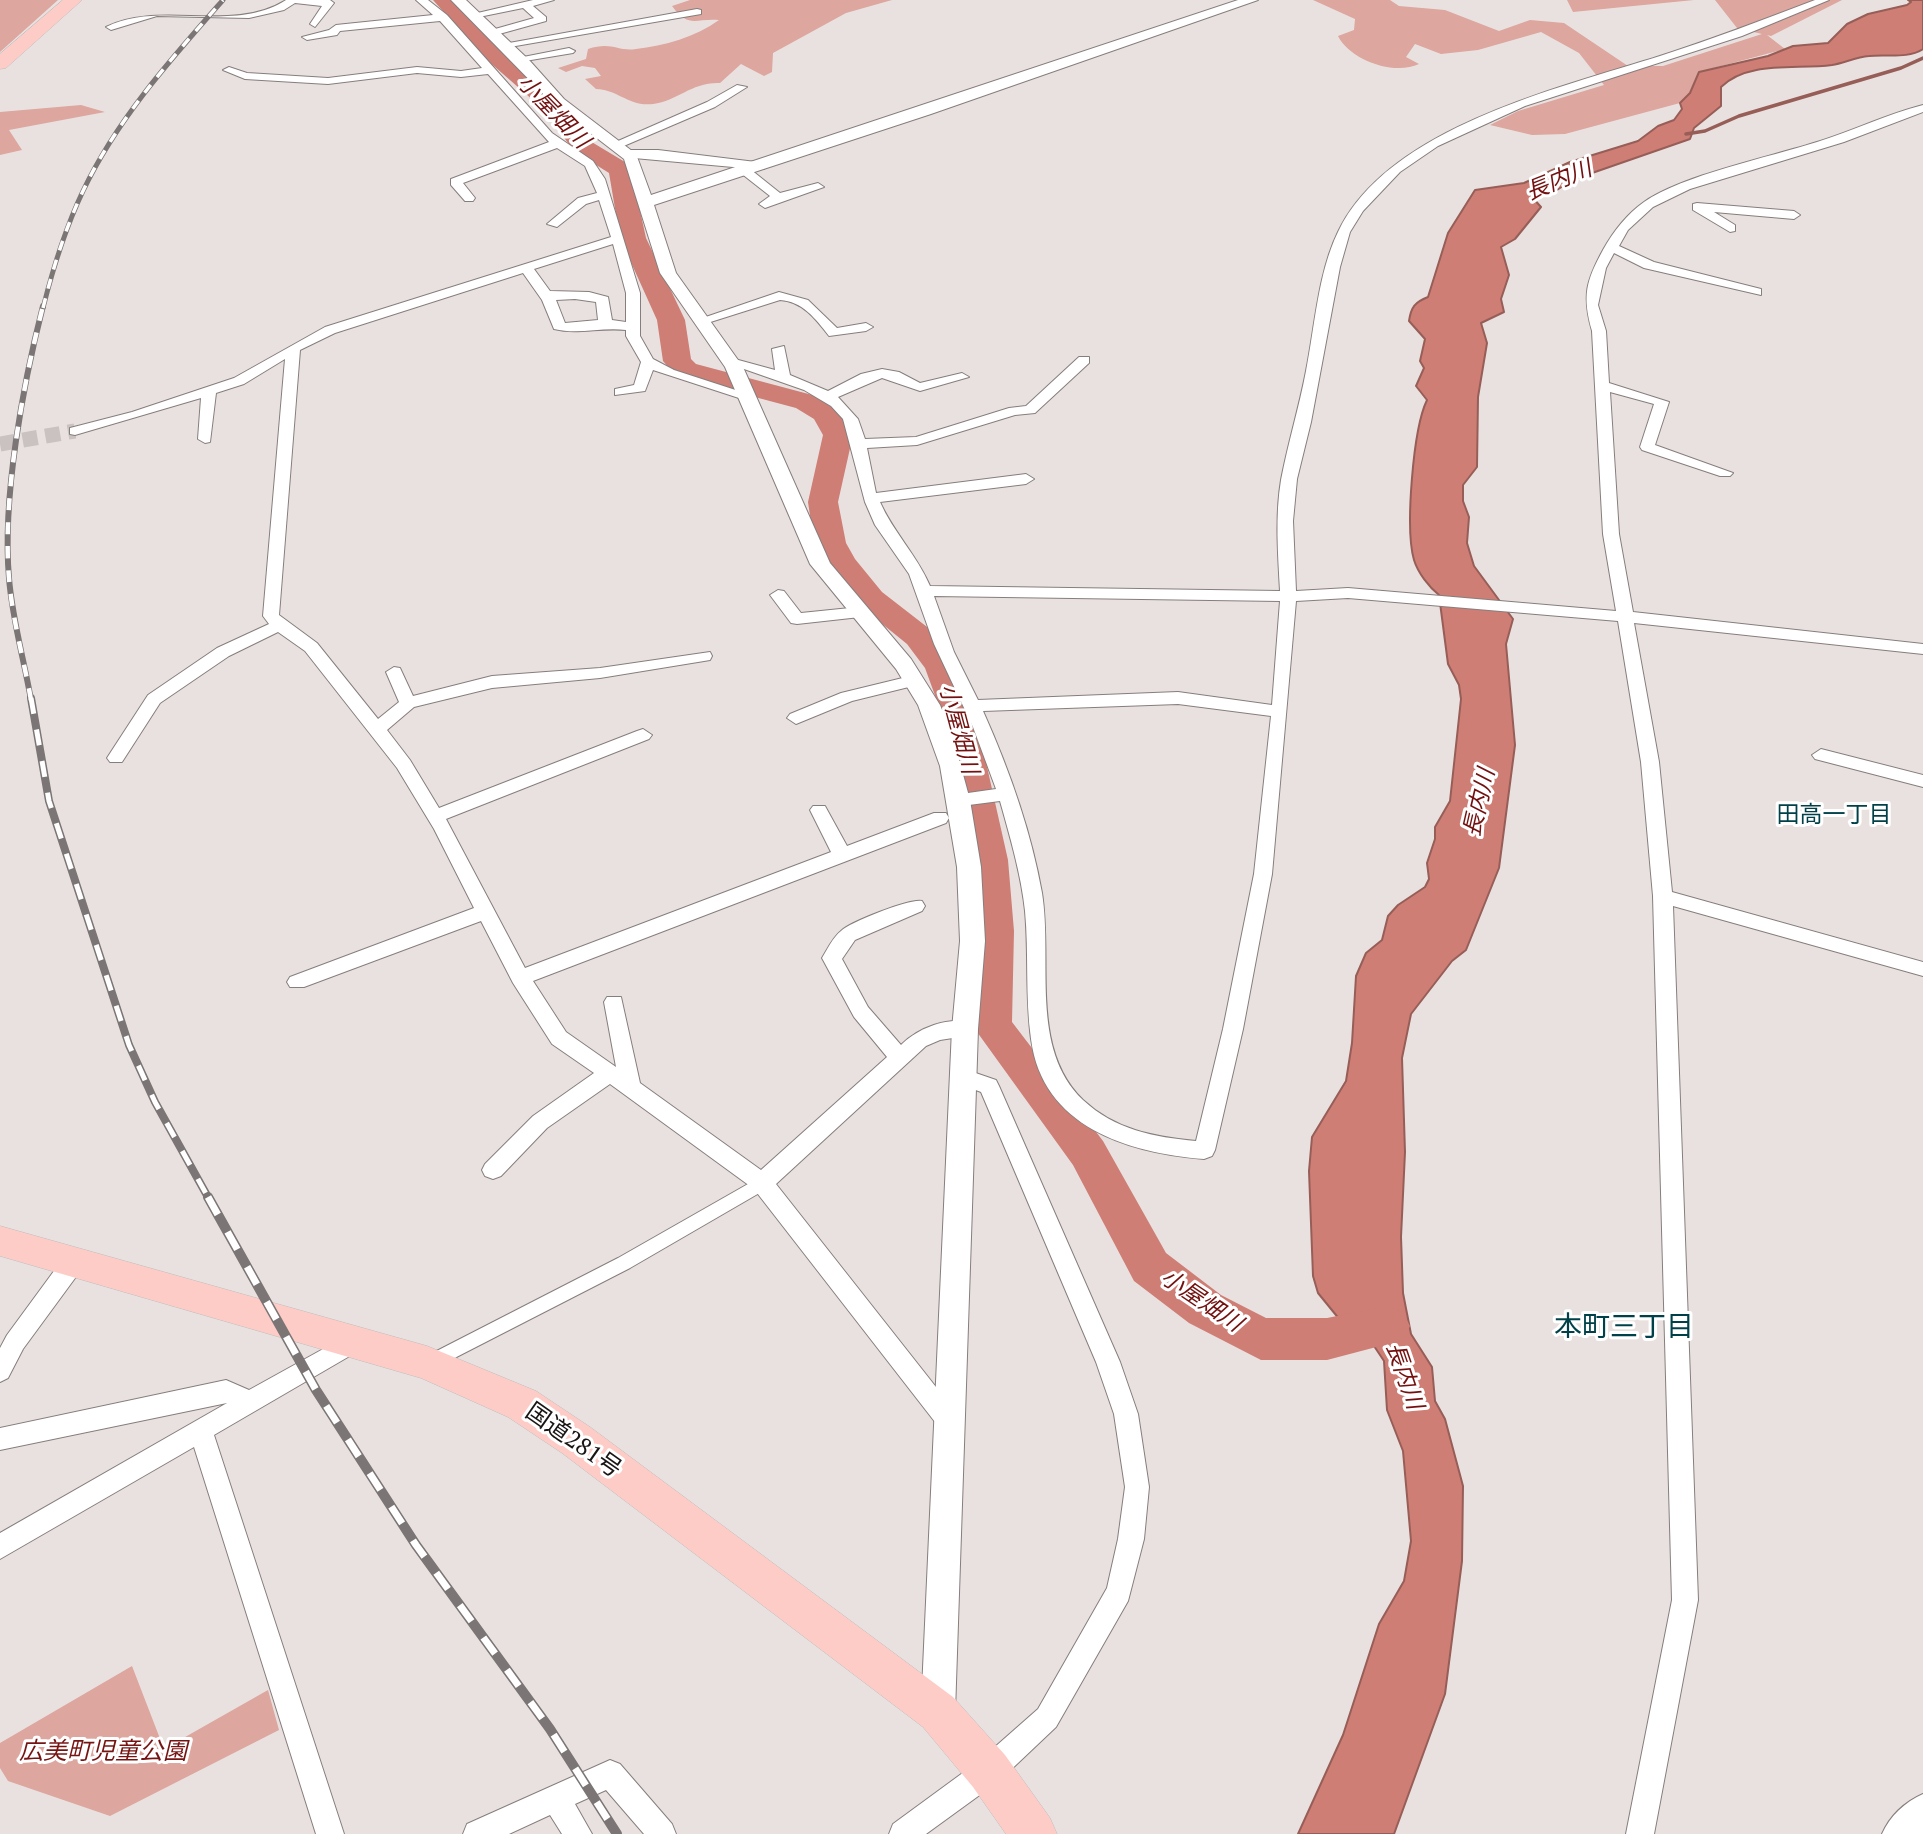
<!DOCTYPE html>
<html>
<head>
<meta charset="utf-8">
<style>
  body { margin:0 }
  canvas { display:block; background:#e9e1df }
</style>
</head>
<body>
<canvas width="1923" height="1834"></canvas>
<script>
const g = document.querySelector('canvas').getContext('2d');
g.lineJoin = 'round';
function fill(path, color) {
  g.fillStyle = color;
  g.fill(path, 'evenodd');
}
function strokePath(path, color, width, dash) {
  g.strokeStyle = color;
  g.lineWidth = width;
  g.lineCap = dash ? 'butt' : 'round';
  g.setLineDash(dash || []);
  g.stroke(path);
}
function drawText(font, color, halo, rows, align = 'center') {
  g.font = font + ' "PT Serif","Noto Sans JP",serif';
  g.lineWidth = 6;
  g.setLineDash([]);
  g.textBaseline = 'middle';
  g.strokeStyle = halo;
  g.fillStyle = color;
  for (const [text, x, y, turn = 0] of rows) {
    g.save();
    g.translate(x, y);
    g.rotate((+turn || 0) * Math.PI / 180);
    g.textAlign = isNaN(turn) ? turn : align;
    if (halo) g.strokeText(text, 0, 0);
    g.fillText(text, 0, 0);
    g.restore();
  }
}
fill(new Path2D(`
  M 0,0 L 58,0 L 0,52 Z
  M 690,0 L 892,0 L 846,13 L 773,53 L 772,72 L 764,76 L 741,64 L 720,83 C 691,82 678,101 653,104 C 629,107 617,89 596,89 L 585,79 L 601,76 L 595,68 L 582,66 L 566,72 L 558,68 L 586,59 L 588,49 C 612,41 618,52 636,49 C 664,46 696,37 719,20 C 695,18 689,29 672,6 Z
  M 1313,0 L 1390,0 L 1399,6 L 1445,10 L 1499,31 L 1530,20 L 1564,23 L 1628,66 L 1663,66 L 1762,34 L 1737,28 L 1715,0 L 1842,0 L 1771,36 L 1767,35 L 1785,49 L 1699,72 L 1690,93 L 1680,103 L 1565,134 L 1532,135 L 1490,125 L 1518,111 L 1604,85 L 1579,53 L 1541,32 L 1478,50 L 1441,54 L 1415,44 L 1406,57 L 1419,64 C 1394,76 1350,60 1338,36 L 1354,30 L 1355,19 Z
  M 1567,0 L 1694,0 L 1573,12 Z
  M 81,105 L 105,112 L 9,130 L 22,150 L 0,155 L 0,112 Z
  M 132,1666 L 164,1749 L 268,1690 L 279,1730 L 110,1816 L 8,1781 L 0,1768 L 0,1743 Z`), '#dda69e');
const water = new Path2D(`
  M 1908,0 L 1923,0 L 1923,49 C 1908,59 1887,54 1869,56 C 1856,57 1844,63 1832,65 C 1797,70 1748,60 1721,87 L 1721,106 L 1694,128 L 1690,139 L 1572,180 L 1551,194 L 1532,197 L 1541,207 L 1515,239 L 1501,247 L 1509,275 L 1501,299 L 1504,312 L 1481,323 L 1487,343 L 1478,397 L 1477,467 L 1463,485 L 1463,501 L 1469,517 L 1467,543 L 1474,566 L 1513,619 L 1506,644 L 1515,745 L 1499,868 L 1466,950 L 1452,961 L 1411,1014 L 1402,1058 L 1405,1152 L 1401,1237 L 1403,1293 L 1411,1334 L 1432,1367 L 1435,1401 L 1445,1419 L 1463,1486 L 1462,1561 L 1445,1694 L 1394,1834 L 1298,1834 L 1343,1735 L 1379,1624 L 1404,1581 L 1411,1541 L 1403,1451 L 1387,1410 L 1384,1361 L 1372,1343 L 1340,1320 L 1318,1293 L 1313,1276 L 1309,1171 L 1312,1137 L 1346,1081 L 1352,1043 L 1356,976 L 1366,953 L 1382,940 L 1388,916 L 1398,905 L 1425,887 L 1429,879 L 1427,863 L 1435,839 L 1435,827 L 1450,801 L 1461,699 L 1459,685 L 1448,664 L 1439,595 C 1429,587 1418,573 1414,560 C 1405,529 1413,429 1427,400 L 1416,386 L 1424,368 L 1420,361 L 1425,339 L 1409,321 C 1411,307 1415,302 1428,297 L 1448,233 L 1475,190 L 1524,183 L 1570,162 L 1638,141 L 1658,126 L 1674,120 L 1682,109 L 1680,103 L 1690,93 L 1699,72 L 1768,56 L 1793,46 L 1828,43 L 1847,24 L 1868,14 L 1907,5 L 1911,2 Z`);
fill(water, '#ce7e75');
strokePath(water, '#975e58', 2);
strokePath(new Path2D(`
  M 1686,134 L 1705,131 L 1739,116 L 1901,68 L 1923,58`), '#975e58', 3.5);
fill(new Path2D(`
  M 433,0 L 456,0 L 503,50 L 558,98 L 590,141 L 630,165 L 646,238 L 685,320 L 691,359 L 696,364 L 816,396 L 835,407 L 853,435 L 838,502 L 846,543 L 855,559 L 882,592 L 931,630 L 958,666 L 974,709 L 1008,860 L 1014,931 L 1012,1022 L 1103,1141 L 1166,1253 L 1221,1295 L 1266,1318 L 1327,1318 L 1387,1306 L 1403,1312 L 1410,1326 L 1403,1340 L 1327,1360 L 1261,1360 L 1189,1323 L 1134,1281 L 1073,1165 L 972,1025 L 976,931 L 970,860 L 940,709 L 925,668 L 907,644 L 860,606 L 830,570 L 814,543 L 808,502 L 823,435 L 814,419 L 796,408 L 676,376 L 663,361 L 657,320 L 620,238 L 609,173 L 574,151 L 542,108 L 487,60 Z`), '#ce7e75');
strokePath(new Path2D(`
  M 0,444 L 75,431`), '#cac2c1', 15, [15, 8]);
const pedestrian = new Path2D(`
  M 762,1176 L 768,1178 L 770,1183 L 768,1188 L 630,1268 L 435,1368 L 429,1371 L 423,1368 L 420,1363 L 423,1358 L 618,1258 Z`);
const minor = new Path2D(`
  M 286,0 L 330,0 L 334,3 L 315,27 L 310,24 L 322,6 L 295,3 L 284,10 L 249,18 L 157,16 L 111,30 L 106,27 C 158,0 233,34 286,0 Z
  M 416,0 L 428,0 L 447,15 L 552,133 L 593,161 L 605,179 L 640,293 L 640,336 L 653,359 L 674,370 L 754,396 L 747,400 L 742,399 L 653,370 L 645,391 L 615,395 L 615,389 L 634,385 L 641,362 L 626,336 L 626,330 C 601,327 578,335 554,329 L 542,300 L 523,273 L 335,333 L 300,350 L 279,615 L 317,643 L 378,719 L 399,702 L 386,672 L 394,667 L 400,668 L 413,696 L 492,676 L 600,668 L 710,652 L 712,656 L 710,660 L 704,661 L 600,678 L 492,688 L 414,707 L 387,730 L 410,760 L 439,808 L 637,731 L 643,729 L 652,735 L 649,739 L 446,819 L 525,968 L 831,852 L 810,810 L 813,806 L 825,806 L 847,846 L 934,813 L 946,813 L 949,818 L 946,823 L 533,981 L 566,1032 L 616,1067 L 604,1002 L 607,997 L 621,997 L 640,1083 L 761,1170 L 887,1057 L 854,1017 L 822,958 C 827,950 833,937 841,931 C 850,922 911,898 922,901 L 925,906 L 922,911 L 855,940 L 842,959 L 868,1007 L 901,1045 C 918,1028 948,1016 972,1023 L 975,1029 L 972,1035 L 940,1040 L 926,1046 L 776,1184 L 958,1415 L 962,1423 L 958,1431 L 950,1434 L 942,1431 L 754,1189 L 610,1084 L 547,1128 L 501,1176 L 493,1179 L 485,1176 L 482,1170 L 485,1164 L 533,1116 L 594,1073 L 552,1044 L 513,983 L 481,921 L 304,987 L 290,987 L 287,982 L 290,977 L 474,908 L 434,829 L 397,768 L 305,651 L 278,632 L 229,656 L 160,703 L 122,762 L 110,762 L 107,758 L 148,695 L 217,648 L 269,624 L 263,616 L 285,359 L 244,384 L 216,393 L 210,442 L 205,443 L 198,439 L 201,398 L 75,435 L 70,434 L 70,428 L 132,412 L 234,378 L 325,327 L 611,237 L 599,200 L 586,204 L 557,227 L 547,224 L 578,198 L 597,193 L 585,166 L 557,148 L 463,183 L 475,198 L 473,201 L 465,201 L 451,185 L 451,179 L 549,142 L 488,74 L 461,77 L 417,73 L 328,84 L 245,79 L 223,70 L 229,67 L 247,73 L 328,78 L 417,67 L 461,71 L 482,68 L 440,21 L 340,31 L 337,35 L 307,40 L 302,37 L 329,30 L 336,25 L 433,15 ZM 613,244 L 626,293 L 626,322 L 612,320 L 608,297 L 589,292 L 550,291 L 534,269 ZM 575,299 L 596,302 L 598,320 L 565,323 L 556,300 Z
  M 533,0 L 554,0 L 533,6 L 546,17 L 546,21 L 492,36 L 488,35 L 488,31 L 534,18 L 523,8 L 474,18 L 469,15 Z
  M 1815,0 L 1829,0 L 1742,36 L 1525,106 L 1438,146 L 1400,172 L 1363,211 L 1350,232 L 1340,267 L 1311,422 L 1297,479 L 1293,521 L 1296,591 L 1348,588 L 1616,611 L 1603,534 L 1592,331 C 1582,296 1586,281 1603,250 C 1613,232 1627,214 1644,202 C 1683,175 1770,157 1817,142 C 1853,131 1887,114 1923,105 L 1923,112 L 1844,142 L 1690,189 L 1653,207 L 1628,230 L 1619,246 L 1654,262 L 1761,289 L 1761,295 L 1644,268 L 1614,253 L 1606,268 L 1598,305 L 1606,331 L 1609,383 L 1669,402 L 1655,445 L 1733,473 L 1730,476 L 1720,476 L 1642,450 L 1640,447 L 1654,404 L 1610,392 L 1619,534 L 1633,612 L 1923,644 L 1923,654 L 1634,623 L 1659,762 L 1672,892 L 1923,962 L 1923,976 L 1673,906 L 1698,1600 L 1654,1834 L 1626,1834 L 1672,1600 L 1653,896 L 1641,762 L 1618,621 L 1348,598 L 1296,601 L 1272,874 L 1243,1029 L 1215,1150 L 1212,1156 L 1204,1159 C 1128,1153 1042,1127 1031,1039 C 1025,997 1029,953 1025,911 C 1021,874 1010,837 1000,801 L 961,806 L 952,800 L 961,794 L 996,789 L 973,727 L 934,644 L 909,574 L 875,525 L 865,502 L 843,419 L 831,406 L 804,390 L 724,362 L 731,358 L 775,370 L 772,349 L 784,346 L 790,375 L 828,391 L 861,374 L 882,369 L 899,372 L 920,383 L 962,373 L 969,377 L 920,391 L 882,378 L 838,397 L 858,419 L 865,439 L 916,437 L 1009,408 L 1026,406 L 1079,357 L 1089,357 L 1089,363 L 1035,413 L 1015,415 L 917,445 L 867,448 L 876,493 L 1026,474 L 1034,479 L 1026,484 L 880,502 C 893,532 917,555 930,586 L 1280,591 C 1278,554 1275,516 1281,480 C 1288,443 1299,408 1306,371 C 1315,326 1318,273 1338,232 C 1387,128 1559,88 1660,56 C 1712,39 1763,20 1815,0 ZM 934,596 L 1280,601 L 1272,705 L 1178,692 L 978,700 L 954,652 ZM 1178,704 L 1271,716 L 1254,874 L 1223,1029 L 1196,1141 C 1154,1137 1115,1130 1083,1100 C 1029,1048 1053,961 1042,893 C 1031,831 1009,769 983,711 Z
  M 697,9 L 701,10 L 701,14 L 504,48 L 498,45 Z
  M 569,48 L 575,51 L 573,53 L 519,62 L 513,59 Z
  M 737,85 L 747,87 L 715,107 L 619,148 L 609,145 L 707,102 Z
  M 627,150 L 658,150 L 764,163 L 764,169 L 750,169 L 780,193 L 818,183 L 824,187 L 765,208 L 759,204 L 770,196 L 742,174 L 740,171 L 744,168 L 623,157 L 621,154 Z
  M 1697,203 L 1794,211 L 1800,215 L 1794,219 L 1714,212 L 1735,225 L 1735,231 L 1730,232 L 1693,210 L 1693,204 Z
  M 779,292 L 808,300 L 837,328 L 866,323 L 873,327 L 866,331 L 829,336 C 816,319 802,301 780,300 L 701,325 L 694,321 Z
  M 778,590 L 784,591 L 801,613 L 860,607 L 868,612 L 860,617 L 797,624 L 791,623 L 770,595 Z
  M 915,675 L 924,680 L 921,684 L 852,701 L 796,724 L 787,718 L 790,714 L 841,693 Z
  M 1821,749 L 1923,775 L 1923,787 L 1815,759 L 1812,755 Z
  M 964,1069 L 996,1080 L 999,1086 L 1120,1362 L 1138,1414 L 1149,1487 L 1144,1539 L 1128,1601 L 1056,1727 L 999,1781 L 926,1834 L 889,1834 L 893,1824 L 979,1761 L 1038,1709 L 1107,1588 L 1118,1539 L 1125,1487 L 1114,1414 L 1096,1362 L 981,1092 L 957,1083 L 954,1077 L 957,1071 Z
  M 73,1253 L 81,1256 L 84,1263 L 81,1270 L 23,1349 L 8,1378 L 0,1382 L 0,1348 L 7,1335 L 65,1256 Z
  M 352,1333 L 360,1336 L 364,1343 L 360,1350 L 214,1435 L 344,1834 L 316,1834 L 194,1447 L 0,1559 L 0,1533 L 227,1403 L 0,1450 L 0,1428 L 226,1380 L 249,1390 Z
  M 610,1760 L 620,1764 L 672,1824 L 676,1834 L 644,1834 L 606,1790 L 575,1804 L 592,1834 L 562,1834 L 550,1815 L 509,1834 L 463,1834 L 467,1824 Z`);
const tertiary = new Path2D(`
  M 451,0 L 466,0 L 530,61 L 564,99 L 636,154 L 651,195 L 1238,0 L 1258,0 L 931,114 L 654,205 L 676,273 L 743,367 L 830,563 L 911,659 L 940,705 L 952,734 L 970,800 L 981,867 L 985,941 L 978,1029 L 955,1712 L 950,1724 L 938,1729 L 926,1724 L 921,1712 L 952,1029 L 960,941 L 957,867 L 940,766 L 918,705 L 896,669 L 810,564 L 725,367 L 660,273 L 624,159 L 554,105 Z
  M 1923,1794 L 1923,1834 L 1882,1834 C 1890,1816 1905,1802 1923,1794 Z`);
const trunk = new Path2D(`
  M 63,0 L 82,0 L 6,68 L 0,69 L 0,54 Z
  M 0,1226 L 427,1346 L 536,1391 L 590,1427 L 953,1697 L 1005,1755 L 1050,1818 L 1057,1834 L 1006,1834 L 973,1787 L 923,1727 L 562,1453 L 508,1417 L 421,1378 L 0,1256 Z`);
strokePath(pedestrian, '#867e7d', 2);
strokePath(minor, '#867e7d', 2);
strokePath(tertiary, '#867e7d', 2);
strokePath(trunk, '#bebdbd', 1);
fill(pedestrian, '#fff');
fill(minor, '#fff');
fill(tertiary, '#fff');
fill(trunk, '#feccc6');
const railFar3 = new Path2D(`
  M 43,308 C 53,268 65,229 83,191 C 117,119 171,59 223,0`);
const railFar2 = new Path2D(`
  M 31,700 C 24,660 12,618 9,578 C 2,498 23,384 43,306`);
const railFar1 = new Path2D(`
  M 31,698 L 49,801 L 129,1045 L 155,1102 L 209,1199`);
const rail = new Path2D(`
  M 208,1197 L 316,1390 L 416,1545 L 550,1729 L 617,1834`);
strokePath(railFar3, '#7b7675', 5);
strokePath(railFar2, '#7b7675', 6);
strokePath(railFar1, '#7b7675', 8);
strokePath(rail, '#7b7675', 10);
strokePath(railFar3, '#fff', 3.5, [10]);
strokePath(railFar2, '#fff', 4.5, [12]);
strokePath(railFar1, '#fff', 5, [16]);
strokePath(rail, '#fff', 7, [20]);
drawText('italic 23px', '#721110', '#fff', [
  ["小屋畑川",553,112,46],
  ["長内川",1559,181,-22],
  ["小屋畑川",958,729,75],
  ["長内川",1480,803,-77],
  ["小屋畑川",1201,1301,34],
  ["長内川",1404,1376,71]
]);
drawText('23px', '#004149', '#fff', [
  ["田高一丁目",1834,815]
]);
drawText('24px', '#181514', '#fff', [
  ["国道281号",573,1441,35]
]);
drawText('italic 24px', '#751412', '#fff', [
  ["広美町児童公園",103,1752]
]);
drawText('28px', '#004149', '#fff', [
  ["本町三丁目",1624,1328]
]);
</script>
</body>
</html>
